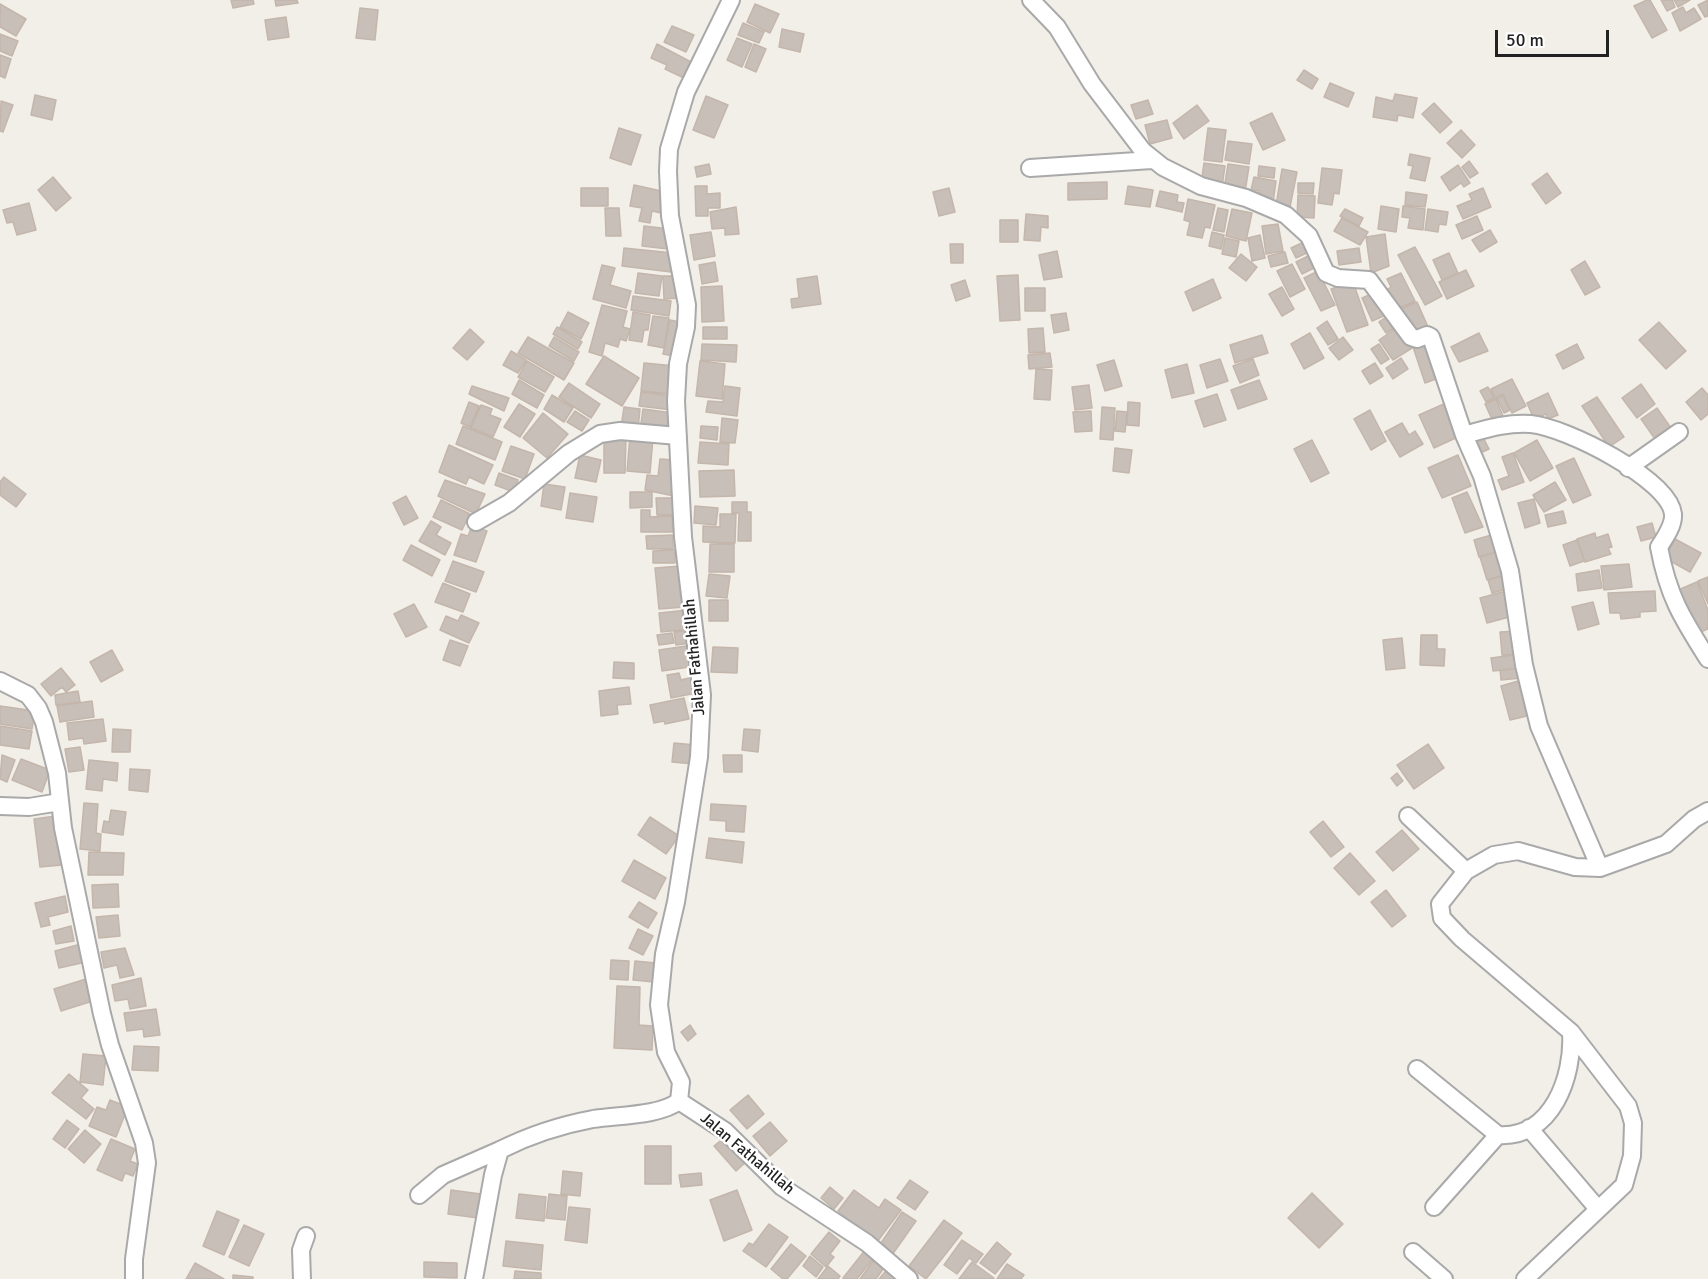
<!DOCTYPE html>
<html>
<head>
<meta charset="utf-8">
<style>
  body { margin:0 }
  #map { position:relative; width:1708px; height:1279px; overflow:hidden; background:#f2efe9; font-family:Signika,sans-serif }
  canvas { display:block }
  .scale { position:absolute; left:1495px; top:30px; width:114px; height:27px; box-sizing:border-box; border:3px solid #222; border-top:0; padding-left:8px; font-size:18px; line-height:21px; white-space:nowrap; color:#222; -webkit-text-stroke:4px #fff; paint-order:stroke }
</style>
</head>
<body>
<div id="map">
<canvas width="1708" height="1279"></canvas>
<div class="scale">50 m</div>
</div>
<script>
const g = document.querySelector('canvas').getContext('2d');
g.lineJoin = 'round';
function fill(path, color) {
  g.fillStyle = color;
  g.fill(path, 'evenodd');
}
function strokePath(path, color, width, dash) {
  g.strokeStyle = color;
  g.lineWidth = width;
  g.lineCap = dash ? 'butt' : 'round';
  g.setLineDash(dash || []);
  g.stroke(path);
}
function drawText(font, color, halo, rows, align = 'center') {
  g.font = font + ' Signika,sans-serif';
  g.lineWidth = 5;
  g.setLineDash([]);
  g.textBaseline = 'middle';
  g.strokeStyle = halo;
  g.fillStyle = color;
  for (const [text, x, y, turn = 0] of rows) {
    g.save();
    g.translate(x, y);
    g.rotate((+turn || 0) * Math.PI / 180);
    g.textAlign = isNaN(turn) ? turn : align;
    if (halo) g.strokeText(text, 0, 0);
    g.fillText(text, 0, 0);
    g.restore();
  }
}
const building = new Path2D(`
  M 231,0 L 253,0 L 254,4 L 233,8 Z
  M 275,0 L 297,0 L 298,3 L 276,6 Z
  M 1647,0 L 1650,0 L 1667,30 L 1652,38 L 1634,6 Z
  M 1661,0 L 1672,0 L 1675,7 L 1667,11 Z
  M 1674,0 L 1690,0 L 1678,7 Z
  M 1708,0 L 1708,16 L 1705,17 L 1698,5 Z
  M 0,4 L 26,19 L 16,36 L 0,27 Z
  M 755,4 L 779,14 L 770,33 L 747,22 Z
  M 1683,7 L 1686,13 L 1694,8 L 1701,19 L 1680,31 L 1672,13 Z
  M 360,8 L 378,10 L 375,40 L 356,38 Z
  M 286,17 L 289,37 L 268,40 L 265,20 Z
  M 743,23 L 764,32 L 759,43 L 738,35 Z
  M 672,26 L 694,35 L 686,52 L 664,42 Z
  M 782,29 L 804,34 L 800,52 L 779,47 Z
  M 0,34 L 18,41 L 12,56 L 0,51 Z
  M 737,38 L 752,44 L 742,67 L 727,60 Z
  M 657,44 L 691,62 L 684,78 L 665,69 L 667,65 L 651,58 Z
  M 754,44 L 766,49 L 756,72 L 745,67 Z
  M 0,55 L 11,59 L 5,78 L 0,76 Z
  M 1304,70 L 1318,79 L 1312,89 L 1297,80 Z
  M 1330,83 L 1354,93 L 1348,107 L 1324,97 Z
  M 1395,94 L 1417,98 L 1413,118 L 1398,115 L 1397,121 L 1373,117 L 1376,97 L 1393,101 Z
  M 35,95 L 56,100 L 52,120 L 31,115 Z
  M 706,96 L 728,105 L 714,138 L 693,130 Z
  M 1148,100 L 1153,114 L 1136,119 L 1131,105 Z
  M 1,101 L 13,105 L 3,132 L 0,131 Z
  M 1434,103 L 1452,122 L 1440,133 L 1422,114 Z
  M 1197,105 L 1209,121 L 1184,139 L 1173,123 Z
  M 1272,113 L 1285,140 L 1263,150 L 1250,123 Z
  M 1167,120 L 1172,138 L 1150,144 L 1145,125 Z
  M 619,128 L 641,135 L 631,165 L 610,158 Z
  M 1208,128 L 1226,130 L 1222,162 L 1204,160 Z
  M 1461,130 L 1475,145 L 1462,158 L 1447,143 Z
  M 1228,141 L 1252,144 L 1249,164 L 1225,160 Z
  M 1410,154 L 1430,158 L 1425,181 L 1410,178 L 1413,166 L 1408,165 Z
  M 1469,161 L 1478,173 L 1470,178 L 1462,167 Z
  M 1204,163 L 1225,166 L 1222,187 L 1201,184 Z
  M 709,164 L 711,174 L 697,177 L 695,167 Z
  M 1228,164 L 1249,167 L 1245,192 L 1224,189 Z
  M 1458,165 L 1470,183 L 1464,187 L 1461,183 L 1450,191 L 1441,177 Z
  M 1259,166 L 1275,168 L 1274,178 L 1258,176 Z
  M 1322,168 L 1342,170 L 1339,194 L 1334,193 L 1332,205 L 1318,203 Z
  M 1282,169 L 1297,172 L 1290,207 L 1276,205 Z
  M 1547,173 L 1561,193 L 1546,204 L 1532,184 Z
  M 53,177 L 71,198 L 56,211 L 38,190 Z
  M 1254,177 L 1276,181 L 1273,203 L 1258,201 L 1259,191 L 1251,190 Z
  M 1107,182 L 1107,199 L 1068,200 L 1068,183 Z
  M 1298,183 L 1314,183 L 1313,194 L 1298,193 Z
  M 634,185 L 666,192 L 661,213 L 652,211 L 650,223 L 639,221 L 642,208 L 630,206 Z
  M 695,186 L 707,186 L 707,194 L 720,193 L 720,208 L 708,208 L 708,216 L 696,216 Z
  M 1128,186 L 1153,190 L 1150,207 L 1125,204 Z
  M 581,188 L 608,188 L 608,206 L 581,206 Z
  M 949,188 L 955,212 L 939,216 L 933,192 Z
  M 1483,188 L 1491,207 L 1463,219 L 1457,206 L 1472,200 L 1469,194 Z
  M 1160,191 L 1178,195 L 1177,202 L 1184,203 L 1182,212 L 1156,206 Z
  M 1406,192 L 1427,195 L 1425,207 L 1405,205 Z
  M 1298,195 L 1315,196 L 1314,218 L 1297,217 Z
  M 1188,199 L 1215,205 L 1210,228 L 1205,227 L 1202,238 L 1187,235 L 1190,222 L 1184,220 Z
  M 29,203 L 36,230 L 17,235 L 13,222 L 7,223 L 3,210 Z
  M 1381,206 L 1399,209 L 1396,232 L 1378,229 Z
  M 1403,206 L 1425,209 L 1423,230 L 1408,228 L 1410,218 L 1402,217 Z
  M 736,207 L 739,234 L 725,235 L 725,228 L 712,229 L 710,212 Z
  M 605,208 L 619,208 L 621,236 L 606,236 Z
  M 1218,208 L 1228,210 L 1224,232 L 1213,230 Z
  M 1232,209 L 1252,213 L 1246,241 L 1226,236 Z
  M 1345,209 L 1363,218 L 1359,226 L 1340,216 Z
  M 1428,209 L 1448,212 L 1446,225 L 1439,224 L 1438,232 L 1425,230 Z
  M 1026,214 L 1048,216 L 1048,228 L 1041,227 L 1040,241 L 1024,240 Z
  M 1477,216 L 1483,230 L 1462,239 L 1456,225 Z
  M 1342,218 L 1368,232 L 1360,245 L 1334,231 Z
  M 1000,220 L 1018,220 L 1018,242 L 1000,242 Z
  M 1278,224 L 1283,251 L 1266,254 L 1262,226 Z
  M 644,226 L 670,229 L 668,249 L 642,246 Z
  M 1490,230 L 1497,242 L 1480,252 L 1472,240 Z
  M 711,232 L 715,256 L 694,260 L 690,235 Z
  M 1212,232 L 1224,235 L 1221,249 L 1209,246 Z
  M 1385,234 L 1389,266 L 1371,273 L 1366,237 Z
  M 1260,235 L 1265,258 L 1252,261 L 1248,238 Z
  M 1225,238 L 1239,241 L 1236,257 L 1222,254 Z
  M 1306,241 L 1311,251 L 1296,258 L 1291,248 Z
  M 950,244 L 963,244 L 963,263 L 951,263 Z
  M 1415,247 L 1442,296 L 1425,305 L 1398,255 Z
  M 624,248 L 673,253 L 671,272 L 622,266 Z
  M 1359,248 L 1361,262 L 1339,265 L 1337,251 Z
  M 1057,251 L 1062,277 L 1044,280 L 1039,255 Z
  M 1285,252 L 1288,263 L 1271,267 L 1268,256 Z
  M 1449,253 L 1458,273 L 1442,280 L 1433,260 Z
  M 1241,254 L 1257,267 L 1246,281 L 1229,268 Z
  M 1312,254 L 1318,266 L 1302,274 L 1296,262 Z
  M 1585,261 L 1600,287 L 1585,295 L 1571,270 Z
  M 715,262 L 718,281 L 702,284 L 699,265 Z
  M 1292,264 L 1305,289 L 1290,297 L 1277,271 Z
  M 602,265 L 615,268 L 610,285 L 631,291 L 626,308 L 593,299 Z
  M 1466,270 L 1474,286 L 1447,299 L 1439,282 Z
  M 1318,271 L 1335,305 L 1321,311 L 1304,278 Z
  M 638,273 L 662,276 L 659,296 L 635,293 Z
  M 1401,273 L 1415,301 L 1398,309 L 1388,289 L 1391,287 L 1387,279 Z
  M 1018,275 L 1020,320 L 1000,321 L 997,276 Z
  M 663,276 L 680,276 L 681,298 L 664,299 Z
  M 817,276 L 821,304 L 792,308 L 791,299 L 799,298 L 797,279 Z
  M 1213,279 L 1221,298 L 1193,311 L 1185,292 Z
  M 965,280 L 970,296 L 956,301 L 951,285 Z
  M 1353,282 L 1368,325 L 1347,332 L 1331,289 Z
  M 722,286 L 724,321 L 702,322 L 701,287 Z
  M 1282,287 L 1294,309 L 1282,316 L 1269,294 Z
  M 1025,288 L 1045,288 L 1045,311 L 1025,311 Z
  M 1376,292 L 1386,315 L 1372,321 L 1362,298 Z
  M 633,296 L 671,301 L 669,316 L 631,310 Z
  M 1417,302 L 1429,329 L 1416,336 L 1400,309 Z
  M 602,305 L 627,311 L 623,327 L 630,329 L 626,341 L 620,339 L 618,347 L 605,343 L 602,356 L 589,352 Z
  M 568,312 L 589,323 L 581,339 L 560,327 Z
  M 633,312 L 650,315 L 648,330 L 644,330 L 642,342 L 629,340 Z
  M 1066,313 L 1069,330 L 1054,333 L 1051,315 Z
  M 1390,314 L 1397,326 L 1386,333 L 1379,322 Z
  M 653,316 L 669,318 L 664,348 L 648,345 Z
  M 670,320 L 685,323 L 679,357 L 663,354 Z
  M 1327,321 L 1338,339 L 1328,345 L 1317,328 Z
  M 1659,322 L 1686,351 L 1666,369 L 1639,340 Z
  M 557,327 L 582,342 L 578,349 L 553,334 Z
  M 703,327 L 727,327 L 727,339 L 703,339 Z
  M 1398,327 L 1412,348 L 1393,360 L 1379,340 Z
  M 1043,328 L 1045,352 L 1029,353 L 1028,329 Z
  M 470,329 L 484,342 L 467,360 L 453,348 Z
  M 1310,333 L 1324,358 L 1304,369 L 1291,344 Z
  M 1479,333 L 1488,351 L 1459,362 L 1451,347 Z
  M 1262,335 L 1268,353 L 1235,363 L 1230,345 Z
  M 528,337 L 574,363 L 564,380 L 518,353 Z
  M 554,337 L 579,352 L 574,361 L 549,346 Z
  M 1343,337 L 1353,350 L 1339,360 L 1329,348 Z
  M 1426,340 L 1439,378 L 1425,383 L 1412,344 Z
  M 702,344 L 737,345 L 736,362 L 701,360 Z
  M 1379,344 L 1389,359 L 1381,364 L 1371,349 Z
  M 1577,344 L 1584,358 L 1563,369 L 1556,355 Z
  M 511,351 L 526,360 L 518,373 L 503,365 Z
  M 1050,353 L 1052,367 L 1029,369 L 1028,355 Z
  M 604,356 L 639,378 L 622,406 L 586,384 Z
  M 1401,358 L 1408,369 L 1393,379 L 1386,368 Z
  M 1220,359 L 1228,381 L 1207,388 L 1200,365 Z
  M 1253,359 L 1259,375 L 1240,383 L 1233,366 Z
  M 1114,360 L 1122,386 L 1105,391 L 1097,365 Z
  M 527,361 L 554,377 L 545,392 L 518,377 Z
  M 700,361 L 725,364 L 722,399 L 696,396 Z
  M 644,363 L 676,366 L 673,394 L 641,391 Z
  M 1375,363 L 1383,376 L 1370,384 L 1362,371 Z
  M 1187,364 L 1194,393 L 1172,398 L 1165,370 Z
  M 1036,369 L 1052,370 L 1050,400 L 1034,399 Z
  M 1512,379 L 1526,406 L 1512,413 L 1503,394 L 1495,398 L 1491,389 Z
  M 519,380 L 544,395 L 537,408 L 512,394 Z
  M 1259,380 L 1267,399 L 1238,409 L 1231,390 Z
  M 569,383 L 600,404 L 591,418 L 559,397 Z
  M 1641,384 L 1655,404 L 1637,418 L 1622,398 Z
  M 1089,385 L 1092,408 L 1075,410 L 1072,387 Z
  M 472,386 L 509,398 L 504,411 L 469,394 Z
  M 725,386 L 740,388 L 737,416 L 706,412 L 708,401 L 723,402 Z
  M 1488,387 L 1494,398 L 1486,402 L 1480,391 Z
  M 1702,388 L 1708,395 L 1708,414 L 1701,420 L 1686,402 Z
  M 641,392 L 673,396 L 672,410 L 639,406 Z
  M 1548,393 L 1558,415 L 1548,419 L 1546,414 L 1534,419 L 1527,403 Z
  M 1217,394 L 1226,420 L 1204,427 L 1195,401 Z
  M 552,395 L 573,408 L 564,422 L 544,409 Z
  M 1503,396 L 1510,410 L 1504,413 L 1497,398 Z
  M 1597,397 L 1624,437 L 1609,447 L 1582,406 Z
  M 1496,399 L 1505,421 L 1495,426 L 1485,404 Z
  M 469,402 L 479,406 L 470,427 L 461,423 Z
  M 1128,402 L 1140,403 L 1139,426 L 1127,425 Z
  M 1446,403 L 1460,436 L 1434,448 L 1419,415 Z
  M 519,404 L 535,414 L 520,437 L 504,427 Z
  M 481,405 L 492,409 L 490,415 L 501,419 L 493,437 L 471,428 Z
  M 624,407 L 640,409 L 638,429 L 621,427 Z
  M 1102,407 L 1115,408 L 1113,440 L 1100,439 Z
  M 1657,408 L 1671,428 L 1655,439 L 1641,419 Z
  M 643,409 L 673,413 L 670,435 L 640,431 Z
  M 1370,410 L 1386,441 L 1371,450 L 1354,419 Z
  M 575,411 L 589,420 L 582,431 L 567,422 Z
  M 1091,411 L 1092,431 L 1075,432 L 1073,412 Z
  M 1117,411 L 1127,412 L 1125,432 L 1115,431 Z
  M 543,413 L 568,434 L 547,458 L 523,438 Z
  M 722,418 L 738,420 L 735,443 L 720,442 Z
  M 1402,423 L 1409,435 L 1415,431 L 1423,444 L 1400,457 L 1385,432 Z
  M 463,426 L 502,442 L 495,460 L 456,444 Z
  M 701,426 L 718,427 L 717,440 L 700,438 Z
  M 630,436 L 653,438 L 650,473 L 627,471 Z
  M 604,437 L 626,437 L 625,473 L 604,473 Z
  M 1483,437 L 1489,449 L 1476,455 L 1470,443 Z
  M 1312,440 L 1329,473 L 1311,482 L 1294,449 Z
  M 1537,440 L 1553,468 L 1530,481 L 1514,453 Z
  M 700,442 L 729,444 L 728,465 L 698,463 Z
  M 449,445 L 493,465 L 484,484 L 469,477 L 466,484 L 439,472 Z
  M 511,446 L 534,454 L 525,479 L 502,471 Z
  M 1115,448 L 1132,450 L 1129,473 L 1113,471 Z
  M 1513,453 L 1524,482 L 1502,490 L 1498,480 L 1509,476 L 1502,457 Z
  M 580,455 L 601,460 L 596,482 L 575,478 Z
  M 1458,455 L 1471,486 L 1442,498 L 1428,468 Z
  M 1574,458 L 1591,495 L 1573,503 L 1556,466 Z
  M 660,459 L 677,460 L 674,496 L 645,490 L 647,475 L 658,476 Z
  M 734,470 L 735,496 L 700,497 L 699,471 Z
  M 499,473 L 518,480 L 514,492 L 495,485 Z
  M 4,477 L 26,494 L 16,507 L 0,495 L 0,482 Z
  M 445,480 L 485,494 L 476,514 L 438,496 Z
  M 1555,482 L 1566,500 L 1544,512 L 1533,495 Z
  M 544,484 L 565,487 L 561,510 L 541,506 Z
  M 630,492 L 652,492 L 652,507 L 630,508 Z
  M 1467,492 L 1483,527 L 1465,533 L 1452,498 Z
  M 570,493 L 597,497 L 593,522 L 566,518 Z
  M 406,496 L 418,518 L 404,525 L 393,503 Z
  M 656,498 L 678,498 L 678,515 L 657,515 Z
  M 1534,499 L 1540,523 L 1525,528 L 1518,503 Z
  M 441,500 L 470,514 L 462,530 L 433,517 Z
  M 732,502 L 747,502 L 747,512 L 751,512 L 751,541 L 738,541 L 739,513 L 732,513 Z
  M 695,506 L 718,508 L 716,525 L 694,523 Z
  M 641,510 L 650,510 L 650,517 L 672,516 L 673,532 L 641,532 Z
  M 1563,511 L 1566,523 L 1548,527 L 1545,515 Z
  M 720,514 L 736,514 L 735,543 L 703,542 L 703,526 L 720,527 Z
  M 431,521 L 441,527 L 436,535 L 451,543 L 445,555 L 419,541 Z
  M 1652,523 L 1656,537 L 1641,541 L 1637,527 Z
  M 472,526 L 487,531 L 476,562 L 454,555 L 461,534 L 468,536 Z
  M 1595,533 L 1596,538 L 1608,534 L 1612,547 L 1608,548 L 1611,554 L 1585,562 L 1577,539 Z
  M 1495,534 L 1499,551 L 1479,557 L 1474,540 Z
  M 673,535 L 673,549 L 647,549 L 646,536 Z
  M 1675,539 L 1701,553 L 1690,572 L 1665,558 Z
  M 1577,540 L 1584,561 L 1570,566 L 1563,545 Z
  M 710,544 L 734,544 L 734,572 L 709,572 Z
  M 411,545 L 440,560 L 432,576 L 403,560 Z
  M 675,550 L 675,563 L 653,563 L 653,551 Z
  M 1504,550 L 1511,573 L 1487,580 L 1480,557 Z
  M 453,561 L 484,572 L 476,592 L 445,581 Z
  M 1629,564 L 1632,587 L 1604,590 L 1601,566 Z
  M 681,566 L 685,607 L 659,609 L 655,568 Z
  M 1599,570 L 1602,588 L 1578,591 L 1576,574 Z
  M 709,574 L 730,576 L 727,598 L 706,596 Z
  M 1511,574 L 1514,587 L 1492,593 L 1488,580 Z
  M 1708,577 L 1708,604 L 1698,581 Z
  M 1697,582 L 1708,610 L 1708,629 L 1696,634 L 1678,590 Z
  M 443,583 L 470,594 L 463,612 L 435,602 Z
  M 1510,590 L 1517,615 L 1487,623 L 1480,598 Z
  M 1655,591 L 1656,611 L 1640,612 L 1640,617 L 1621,619 L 1620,613 L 1610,613 L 1608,593 Z
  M 709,600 L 728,600 L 728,621 L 709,621 Z
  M 1593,602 L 1599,624 L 1578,630 L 1572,607 Z
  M 414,604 L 427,627 L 406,637 L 394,614 Z
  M 688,610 L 690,629 L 661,632 L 659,613 Z
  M 461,615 L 479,623 L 469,643 L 440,630 L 446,616 L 458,621 Z
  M 691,630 L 692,643 L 676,645 L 674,632 Z
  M 1517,631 L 1519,654 L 1502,655 L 1500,632 Z
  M 672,633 L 674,643 L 659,645 L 657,635 Z
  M 1421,635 L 1437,635 L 1437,649 L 1445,649 L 1444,666 L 1420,665 Z
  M 1402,638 L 1405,668 L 1386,670 L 1383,640 Z
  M 450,640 L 468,646 L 460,666 L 443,660 Z
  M 693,645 L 696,666 L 662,671 L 659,650 Z
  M 713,647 L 738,648 L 737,673 L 711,672 Z
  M 112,650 L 123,670 L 101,682 L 90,662 Z
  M 1521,654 L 1523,668 L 1493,671 L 1491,658 Z
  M 614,662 L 634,663 L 634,679 L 613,678 Z
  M 61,668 L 75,685 L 66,692 L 62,687 L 51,696 L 41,684 Z
  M 1521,668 L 1522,678 L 1501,680 L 1500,670 Z
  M 679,673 L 681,680 L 693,677 L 696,693 L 671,698 L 667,675 Z
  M 1518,681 L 1522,695 L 1527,694 L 1530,706 L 1525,707 L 1527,716 L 1510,720 L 1501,686 Z
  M 629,687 L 631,704 L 617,705 L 618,714 L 601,716 L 599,691 Z
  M 78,691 L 80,702 L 56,705 L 55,695 Z
  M 684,698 L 689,719 L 665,724 L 664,721 L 654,723 L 650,705 Z
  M 92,701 L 94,717 L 60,722 L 57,706 Z
  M 0,706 L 35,711 L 32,729 L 0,724 Z
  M 103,719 L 106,741 L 84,744 L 83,738 L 69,740 L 67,723 Z
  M 0,726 L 32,731 L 29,749 L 0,745 Z
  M 113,729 L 131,730 L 130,752 L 112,752 Z
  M 744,729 L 760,730 L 758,752 L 742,750 Z
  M 674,743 L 696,745 L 694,764 L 672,762 Z
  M 1428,744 L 1444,768 L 1414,789 L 1397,765 Z
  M 80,747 L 84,770 L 69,772 L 65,749 Z
  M 2,755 L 15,760 L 7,782 L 0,779 Z
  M 723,755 L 742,755 L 742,772 L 724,772 Z
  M 21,759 L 50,770 L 42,792 L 12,780 Z
  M 89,760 L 118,763 L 117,781 L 103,779 L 102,791 L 86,789 Z
  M 130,769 L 150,770 L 148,792 L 129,790 Z
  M 1397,773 L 1403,781 L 1397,786 L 1391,778 Z
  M 84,803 L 98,804 L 96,833 L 101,834 L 100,851 L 80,849 Z
  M 711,804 L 746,806 L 744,832 L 726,831 L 726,821 L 710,820 Z
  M 111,810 L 126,812 L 123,835 L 102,832 L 104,821 L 109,822 Z
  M 56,816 L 62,865 L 40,867 L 34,819 Z
  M 650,817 L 679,836 L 666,854 L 638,835 Z
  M 1323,821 L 1344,847 L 1331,857 L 1310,832 Z
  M 1402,830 L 1419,849 L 1393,871 L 1376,852 Z
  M 709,838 L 744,842 L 742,863 L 706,858 Z
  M 89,852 L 124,853 L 123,875 L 88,875 Z
  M 1350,853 L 1375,881 L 1359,895 L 1334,868 Z
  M 634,860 L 666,878 L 655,899 L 622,881 Z
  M 118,884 L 119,907 L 93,908 L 92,885 Z
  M 1386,890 L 1406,916 L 1392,927 L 1371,902 Z
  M 65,896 L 68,912 L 48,917 L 50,925 L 41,927 L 35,903 Z
  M 639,902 L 657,913 L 648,928 L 629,917 Z
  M 118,915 L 120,936 L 99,938 L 96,917 Z
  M 71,926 L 74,941 L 56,944 L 53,931 Z
  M 638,929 L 653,936 L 643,955 L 629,948 Z
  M 81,944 L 86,962 L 59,968 L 55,951 Z
  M 125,948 L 134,975 L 120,978 L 117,965 L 104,968 L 101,952 Z
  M 611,960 L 629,961 L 628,980 L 610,979 Z
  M 635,961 L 656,963 L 654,982 L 633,980 Z
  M 89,978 L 96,1000 L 61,1011 L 54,989 Z
  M 141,978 L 146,1006 L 130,1009 L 128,999 L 115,1001 L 112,985 Z
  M 617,986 L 640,987 L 639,1025 L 653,1026 L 652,1050 L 614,1048 Z
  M 156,1009 L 160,1035 L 144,1037 L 143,1029 L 127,1031 L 124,1013 Z
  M 690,1025 L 696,1034 L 688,1041 L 681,1032 Z
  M 134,1046 L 159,1047 L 158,1071 L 132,1070 Z
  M 83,1054 L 106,1056 L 103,1085 L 80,1082 Z
  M 69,1074 L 88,1090 L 81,1098 L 94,1109 L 86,1119 L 52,1093 Z
  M 748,1095 L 764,1114 L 747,1129 L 730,1110 Z
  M 110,1100 L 128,1107 L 116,1137 L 89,1126 L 97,1107 L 106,1110 Z
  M 67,1120 L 79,1129 L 65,1148 L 53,1139 Z
  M 770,1122 L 787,1141 L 770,1156 L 753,1136 Z
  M 85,1130 L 101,1144 L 84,1163 L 68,1149 Z
  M 725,1137 L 746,1162 L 736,1171 L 714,1146 Z
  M 111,1139 L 135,1149 L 130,1161 L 138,1164 L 133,1176 L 125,1173 L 122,1181 L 97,1170 Z
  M 645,1146 L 671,1146 L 671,1184 L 645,1184 Z
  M 563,1171 L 582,1173 L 580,1196 L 561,1194 Z
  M 701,1173 L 702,1185 L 681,1187 L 679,1175 Z
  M 910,1180 L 928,1192 L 915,1210 L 897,1198 Z
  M 830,1187 L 843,1198 L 834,1209 L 821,1198 Z
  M 451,1190 L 481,1194 L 478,1218 L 448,1214 Z
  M 737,1190 L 752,1230 L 724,1241 L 710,1200 Z
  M 854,1190 L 879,1208 L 885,1199 L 901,1210 L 877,1242 L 838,1211 Z
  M 1312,1193 L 1343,1224 L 1319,1248 L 1288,1218 Z
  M 519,1194 L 546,1197 L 544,1221 L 516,1218 Z
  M 549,1194 L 567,1196 L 565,1220 L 546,1218 Z
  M 569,1207 L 590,1209 L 587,1243 L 565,1240 Z
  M 217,1211 L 239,1220 L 224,1255 L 203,1246 Z
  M 902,1212 L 916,1221 L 892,1255 L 879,1246 Z
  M 944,1220 L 962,1233 L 926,1279 L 909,1266 Z
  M 769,1224 L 788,1237 L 766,1267 L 743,1251 L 749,1243 L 753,1245 Z
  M 244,1225 L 264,1234 L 249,1266 L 229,1257 Z
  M 829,1232 L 840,1241 L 830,1254 L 834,1257 L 826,1267 L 811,1254 Z
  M 962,1240 L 983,1254 L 976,1263 L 969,1258 L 957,1274 L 944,1265 Z
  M 506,1241 L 543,1245 L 541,1270 L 503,1266 Z
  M 997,1242 L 1011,1254 L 995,1274 L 980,1263 Z
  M 791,1244 L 806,1256 L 787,1279 L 783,1279 L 771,1269 Z
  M 866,1249 L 875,1256 L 857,1279 L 844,1279 L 843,1278 Z
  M 810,1256 L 823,1267 L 816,1277 L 803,1266 Z
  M 876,1257 L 886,1265 L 876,1279 L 860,1279 Z
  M 424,1262 L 457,1263 L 457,1278 L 424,1277 Z
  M 972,1262 L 994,1278 L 993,1279 L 959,1279 Z
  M 195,1263 L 224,1279 L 186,1279 Z
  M 1007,1264 L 1024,1275 L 1021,1279 L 997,1279 Z
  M 828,1266 L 840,1276 L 838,1279 L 818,1279 Z
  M 890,1266 L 899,1273 L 894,1279 L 879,1279 Z
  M 515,1271 L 541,1273 L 541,1279 L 514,1279 Z
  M 233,1275 L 253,1277 L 253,1279 L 233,1279 Z`);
fill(building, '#c7bfb8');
strokePath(building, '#c4b6ab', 1.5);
const street = new Path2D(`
  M 1031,0 L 1057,27 L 1092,84 L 1143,151 L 1163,167 L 1201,186 L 1246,198 L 1286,215 L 1309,236 L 1326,273 L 1338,278 L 1369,280 L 1411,337 L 1417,339 L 1427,335 L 1431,337 L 1464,435 C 1486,429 1508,422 1531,424 C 1565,427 1669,479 1673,514 C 1674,525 1665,538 1659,547 C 1668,596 1682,618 1708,659
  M 1030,168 L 1152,160
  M 1464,435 L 1482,476 L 1510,571 L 1524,665 L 1539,726 L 1600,868
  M 1628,468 L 1679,432
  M 476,522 L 509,503 L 569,453 L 600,434 L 620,431 L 678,436
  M 0,681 L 28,695 L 38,708 L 44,722 L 57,773 L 63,828 L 102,1014 L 110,1045 L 144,1143 L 147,1163 L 134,1259 L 134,1279
  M 0,806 L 29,807 L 60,802
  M 1408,816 L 1466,871
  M 1417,1069 L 1498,1135
  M 679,1101 L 681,1082 L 666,1052 L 659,1005 L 664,954 L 676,902 L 699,757 L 702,695 L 683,537 L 676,401 L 678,364 L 686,327 L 687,305 L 670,216 L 668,171 L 669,149 L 686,92 L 731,0
  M 679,1101 L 725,1131 L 782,1187 L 867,1243 L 909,1279
  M 1529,1128 L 1598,1209
  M 419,1195 L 443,1175 L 500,1150
  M 1434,1207 L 1498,1135 C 1552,1139 1574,1076 1571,1032
  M 1413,1252 L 1444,1279
  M 302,1279 L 301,1250 L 306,1236
  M 474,1279 L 493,1175 L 500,1150 C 530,1135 561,1125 593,1119 C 618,1115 660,1116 679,1101
  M 1525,1279 L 1624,1185 L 1632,1156 L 1633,1123 L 1628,1106 L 1571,1032 L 1462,939 L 1442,918 L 1440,904 L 1466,871 L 1494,855 L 1518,851 L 1575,867 L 1600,868 L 1666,844 L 1694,819 L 1708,811`);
strokePath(street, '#a9a9a9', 20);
strokePath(street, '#fff', 16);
drawText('16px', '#222', '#fff', [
  ["Jalan Fathahillah",695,657,-95],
  ["Jalan Fathahillah",747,1154,40]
]);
</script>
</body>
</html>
